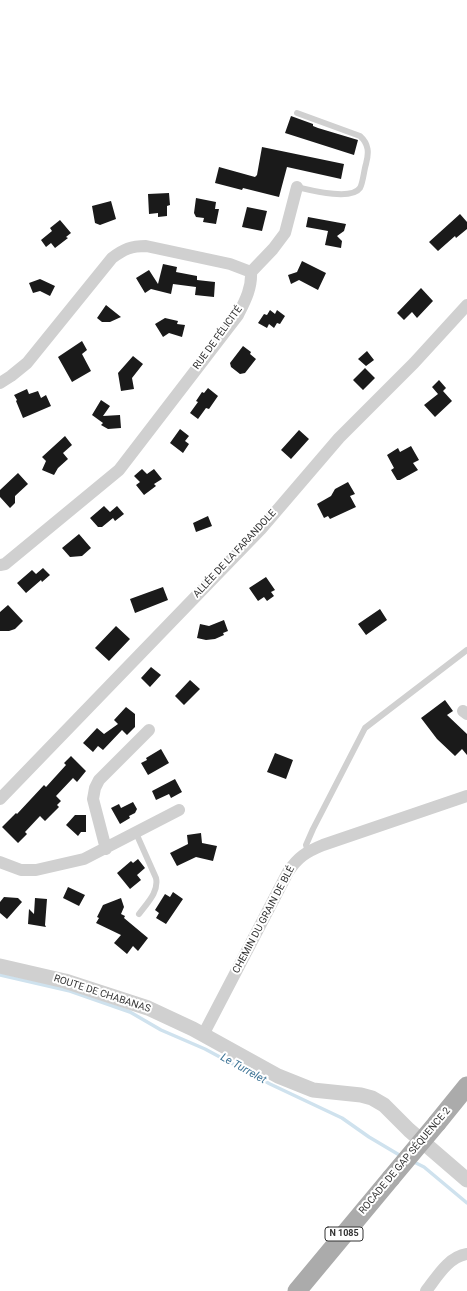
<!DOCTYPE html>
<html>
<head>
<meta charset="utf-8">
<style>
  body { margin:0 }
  canvas { display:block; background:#fff }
</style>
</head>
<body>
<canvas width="467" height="1291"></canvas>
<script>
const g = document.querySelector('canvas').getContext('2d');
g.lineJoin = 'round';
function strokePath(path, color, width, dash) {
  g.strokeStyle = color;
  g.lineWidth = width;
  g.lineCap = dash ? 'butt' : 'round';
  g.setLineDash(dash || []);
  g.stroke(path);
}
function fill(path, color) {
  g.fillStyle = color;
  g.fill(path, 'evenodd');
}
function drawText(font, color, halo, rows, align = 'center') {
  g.font = font + ' Roboto,sans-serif';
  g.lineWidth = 4;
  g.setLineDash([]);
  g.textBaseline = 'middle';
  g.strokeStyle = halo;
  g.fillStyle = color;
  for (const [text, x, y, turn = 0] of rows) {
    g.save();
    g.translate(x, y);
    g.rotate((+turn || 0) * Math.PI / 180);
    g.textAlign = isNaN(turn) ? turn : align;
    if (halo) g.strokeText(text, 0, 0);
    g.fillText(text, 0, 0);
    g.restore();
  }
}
strokePath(new Path2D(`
  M 0,975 L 70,991 L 130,1012 L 161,1030 L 205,1049 L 270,1084 L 342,1118 L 369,1137 L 401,1156
  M 412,1161 L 424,1167 L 467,1203`), '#cfe2ee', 3.5);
fill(new Path2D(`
  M 291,116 L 313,124 L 313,126 L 318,128 L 358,140 L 354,155 L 285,133 Z
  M 262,147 L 344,164 L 341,179 L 287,167 L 279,197 L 243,188 L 242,190 L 215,183 L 219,167 L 255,177 L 257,175 Z
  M 169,193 L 170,205 L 167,206 L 167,216 L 158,217 L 158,213 L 149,214 L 148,194 Z
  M 196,198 L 216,202 L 215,209 L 219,209 L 216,224 L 203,222 L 204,218 L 196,217 L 194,213 Z
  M 111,201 L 116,219 L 100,225 L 95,223 L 92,206 Z
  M 247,207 L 267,211 L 262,231 L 242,227 Z
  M 460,214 L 467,222 L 467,229 L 456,238 L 455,236 L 438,251 L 429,242 Z
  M 308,217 L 346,224 L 344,231 L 337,236 L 342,241 L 341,248 L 325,245 L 328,231 L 306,227 Z
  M 60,220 L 71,233 L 66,237 L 68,238 L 55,248 L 51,243 L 46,247 L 41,240 L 52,231 L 50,228 Z
  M 302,261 L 326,273 L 318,290 L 299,280 L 291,284 L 288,275 L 297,272 Z
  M 163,264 L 177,267 L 176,272 L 197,276 L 197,280 L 215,282 L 214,297 L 195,295 L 196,287 L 173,284 L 171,294 L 151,289 L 145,293 L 136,278 L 149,270 L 158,284 Z
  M 40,279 L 55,286 L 50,296 L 40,291 L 33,293 L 29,283 Z
  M 421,288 L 433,301 L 417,318 L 412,312 L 404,320 L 397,313 Z
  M 106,305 L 121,317 L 110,322 L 102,322 L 97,318 Z
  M 270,310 L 275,314 L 277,310 L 285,316 L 280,324 L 277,323 L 274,328 L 269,324 L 267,328 L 258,323 L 264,314 L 267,315 Z
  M 165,318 L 178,321 L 177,324 L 185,325 L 182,337 L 169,333 L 163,337 L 155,324 Z
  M 82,341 L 87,350 L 82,354 L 91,371 L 72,382 L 58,357 Z
  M 243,346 L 251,352 L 250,354 L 256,359 L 245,373 L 240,374 L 231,367 L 230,363 Z
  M 367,351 L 374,360 L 366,366 L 358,359 Z
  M 133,356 L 143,364 L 132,378 L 134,389 L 121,391 L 118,373 Z
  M 365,368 L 375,378 L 363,390 L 353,380 Z
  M 439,380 L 446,388 L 443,391 L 452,401 L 435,417 L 424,405 L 438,394 L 432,387 Z
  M 208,388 L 218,396 L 209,409 L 206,408 L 198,419 L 190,413 L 198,402 L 196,401 L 202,392 L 204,393 Z
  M 27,389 L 29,394 L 38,391 L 41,398 L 46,395 L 51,406 L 23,418 L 16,401 L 17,400 L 14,395 Z
  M 101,400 L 110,406 L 103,416 L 120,415 L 121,428 L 108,429 L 101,425 L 103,423 L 92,415 Z
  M 180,429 L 189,436 L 185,441 L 189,444 L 183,453 L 170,443 Z
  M 299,430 L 309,439 L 291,459 L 281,450 Z
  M 65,436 L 72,445 L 63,453 L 68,459 L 58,468 L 54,475 L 42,470 L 46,461 L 42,457 Z
  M 411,446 L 419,460 L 413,463 L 418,470 L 400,480 L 397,480 L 391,470 L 394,468 L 387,455 L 398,448 L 400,452 Z
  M 142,469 L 147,474 L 154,469 L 162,479 L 154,484 L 156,486 L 144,495 L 136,485 L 140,482 L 134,476 Z
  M 18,473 L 28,484 L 15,496 L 15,503 L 10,508 L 0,497 L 0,490 Z
  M 348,482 L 355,494 L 350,496 L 356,507 L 330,519 L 328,516 L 324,518 L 317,504 L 331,496 L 335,489 Z
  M 104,506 L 110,512 L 117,506 L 124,514 L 115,521 L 113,518 L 102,527 L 98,527 L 90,518 Z
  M 208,516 L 212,526 L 196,532 L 193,523 Z
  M 79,534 L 91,548 L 82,556 L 70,557 L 62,548 Z
  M 43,568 L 50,575 L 42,582 L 41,580 L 26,593 L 17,583 L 32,570 L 36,574 Z
  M 266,577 L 275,590 L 271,592 L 274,596 L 267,601 L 264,597 L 258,601 L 249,588 Z
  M 163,587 L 168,600 L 135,613 L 130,599 Z
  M 8,605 L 23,621 L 15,629 L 9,631 L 0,631 L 0,612 Z
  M 380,609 L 387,620 L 366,635 L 358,624 Z
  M 224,620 L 228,631 L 223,633 L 224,635 L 215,639 L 206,640 L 197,638 L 200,624 L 209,626 Z
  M 116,626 L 130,639 L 109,661 L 95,648 Z
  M 151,667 L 161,675 L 150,687 L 141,678 Z
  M 190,680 L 200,689 L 184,705 L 175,696 Z
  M 445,700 L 453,711 L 447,715 L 467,734 L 467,755 L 462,749 L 455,756 L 437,739 L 421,718 Z
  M 126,707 L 135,714 L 135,727 L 127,735 L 122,730 L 103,750 L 98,746 L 93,752 L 83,743 L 97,728 L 104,734 L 118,724 L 114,720 Z
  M 161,749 L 169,763 L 148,775 L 141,763 L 147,760 L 146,758 Z
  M 275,753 L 293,760 L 286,779 L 267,772 Z
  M 71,756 L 86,771 L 77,782 L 73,778 L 56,796 L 61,801 L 57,805 L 59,807 L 45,821 L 40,816 L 25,832 L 27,834 L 18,843 L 2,827 L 16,813 L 17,814 L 44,785 L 46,787 L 66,765 L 64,763 Z
  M 175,779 L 182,792 L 171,798 L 169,794 L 156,800 L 152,791 Z
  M 133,802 L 137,809 L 135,813 L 129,816 L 130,818 L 120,824 L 111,808 L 119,804 L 121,808 Z
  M 75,815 L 86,815 L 86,832 L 81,832 L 78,836 L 66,825 Z
  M 201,833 L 202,843 L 217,846 L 213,861 L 196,857 L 177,866 L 170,853 L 188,844 L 187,835 Z
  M 138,859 L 145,868 L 137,875 L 141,880 L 130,889 L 117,873 L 131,861 L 133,863 Z
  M 68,887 L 85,895 L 79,906 L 63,898 Z
  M 173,892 L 183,899 L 166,924 L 156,918 L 159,913 L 155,910 L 165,894 L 170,897 Z
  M 4,897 L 18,898 L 22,902 L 7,919 L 0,913 L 0,902 Z
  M 35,898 L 47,899 L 45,925 L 46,927 L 28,924 L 29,909 L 34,914 Z
  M 121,898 L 124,907 L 121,914 L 125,916 L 124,918 L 148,938 L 138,951 L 133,946 L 127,954 L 114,943 L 121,935 L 96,923 L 99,918 L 97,917 L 103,905 Z`), '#1a1a1a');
strokePath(new Path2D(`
  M 297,113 L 360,136 C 369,144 369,153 366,164 C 364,170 363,183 360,188 C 351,201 310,190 297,187
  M 136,833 L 156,878 C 159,892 147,903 139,914
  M 308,852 L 306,845 L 313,829 L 365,728 L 467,650`), '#d0d0d0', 6);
strokePath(new Path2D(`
  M 251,272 L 273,249 L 285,233 L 297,187
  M 0,383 L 11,376 L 27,363 L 112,258 C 124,249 131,246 146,246 L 230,264 L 251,272 C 252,288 245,301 238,315 L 119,470 L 5,564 L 0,565
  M 463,711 L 467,714
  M 0,799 L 261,529 L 339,438 L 414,363 L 467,305
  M 106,849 L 93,799 L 95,788 L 99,780 L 149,730
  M 0,862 L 21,870 L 36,870 L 84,859 L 179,810
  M 203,1035 L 288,872 C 298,857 306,852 323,845 L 467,796
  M 426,1291 C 437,1277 448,1257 467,1254`), '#d0d0d0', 12);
strokePath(new Path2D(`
  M 0,966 L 65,981 L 148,1008 L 193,1029 L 278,1076 L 313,1090 L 361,1095 L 372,1098 L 384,1105 L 409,1130 L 467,1180`), '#d0d0d0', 15);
strokePath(new Path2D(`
  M 437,1123 L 467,1086
  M 297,1291 L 391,1178`), '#ababab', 19);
strokePath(new Path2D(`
  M 391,1178 L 437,1123`), '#ababab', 19);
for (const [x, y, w] of [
  [344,1234,38]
]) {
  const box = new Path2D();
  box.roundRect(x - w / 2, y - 7, w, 14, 3);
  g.fillStyle = '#fff';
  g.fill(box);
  strokePath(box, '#333', 1);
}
drawText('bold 9px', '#333', null, [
  ["N 1085",344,1234]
]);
drawText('10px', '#333', '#fff', [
  ["RUE DE FÉLICITÉ",218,338,-54],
  ["ALLÉE DE LA FARANDOLE",235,554,-47],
  ["CHEMIN DU GRAIN DE BLÉ",264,920,-62],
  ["ROUTE DE CHABANAS",102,994,18],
  ["ROCADE DE GAP SÉQUENCE 2",405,1161,-50]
]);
drawText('italic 11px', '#3f7597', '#fff', [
  ["Le Turrelet",243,1069,29]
]);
</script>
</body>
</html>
